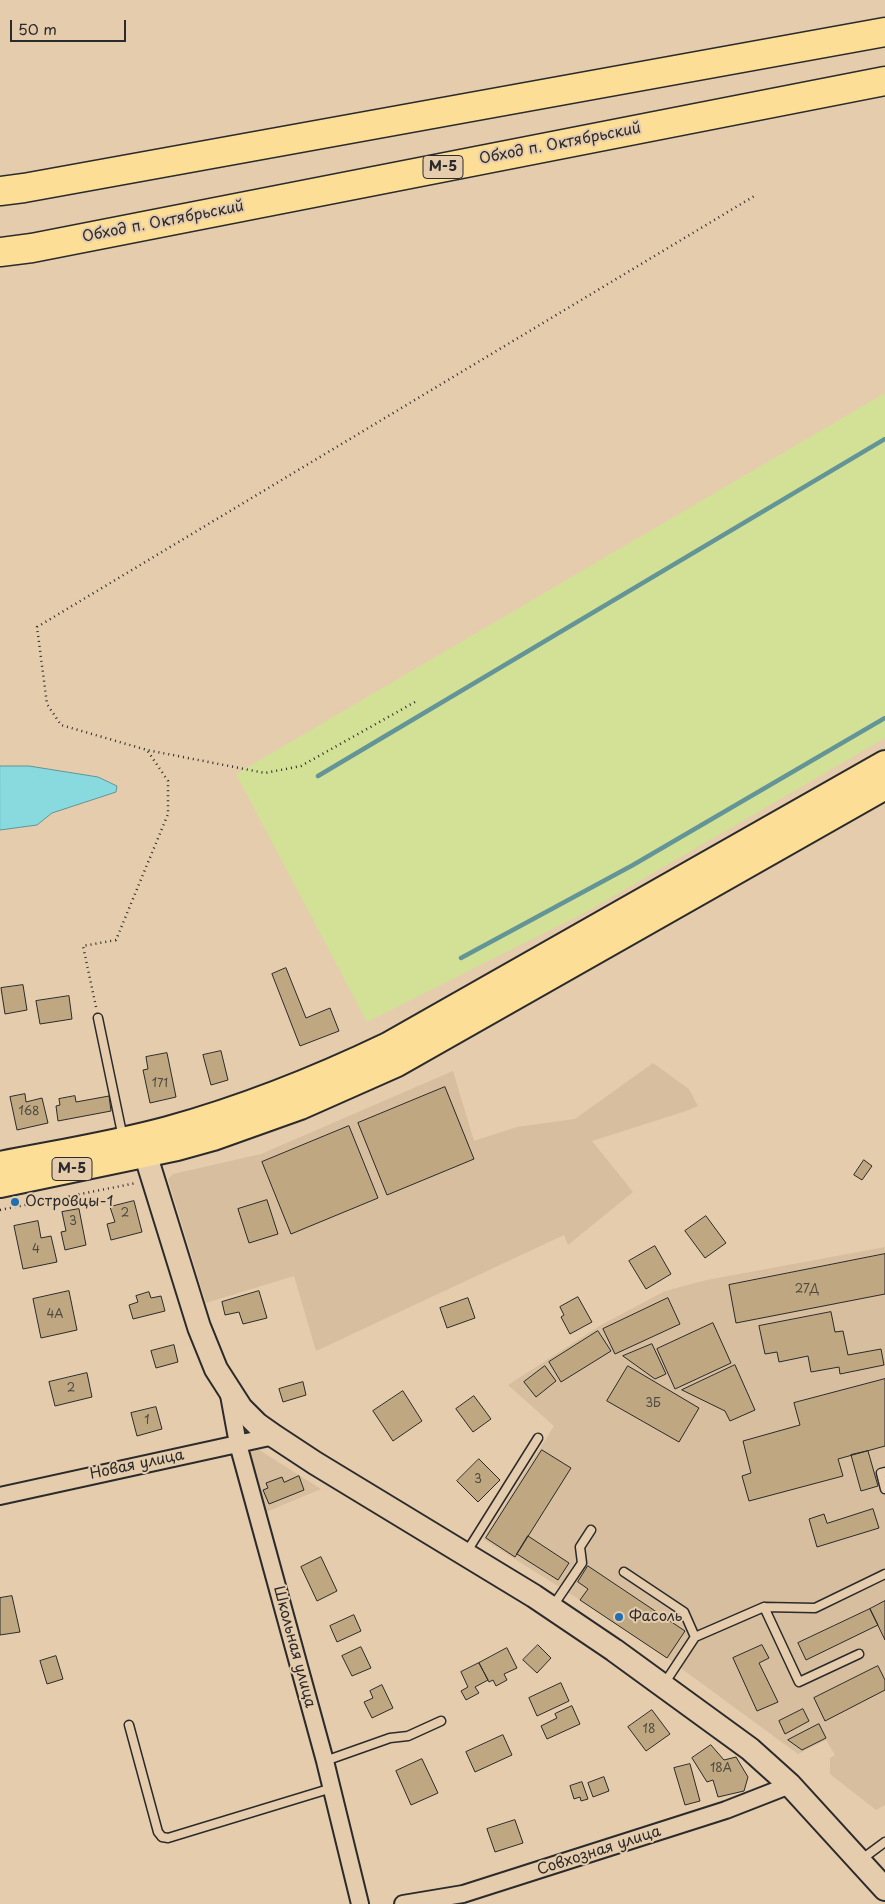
<!DOCTYPE html>
<html>
<head>
<meta charset="utf-8">
<style>
  body { margin:0 }
  #map { position:relative; width:885px; height:1904px; overflow:hidden; background:#e5ccad; font-family:"Playpen Sans",sans-serif }
  canvas { display:block }
  .scale { position:absolute; left:10px; top:20px; width:116px; height:22px; box-sizing:border-box; border:2px solid #2b2b2b; border-top:0; padding-left:6px; font-size:15px; line-height:18px; white-space:nowrap; color:#2b2b2b; -webkit-text-stroke:4px #e5ccad; paint-order:stroke }
</style>
</head>
<body>
<div id="map">
<canvas width="885" height="1904"></canvas>
<div class="scale">50 m</div>
</div>
<script>
const g = document.querySelector('canvas').getContext('2d');
g.lineJoin = 'round';
function fill(path, color) {
  g.fillStyle = color;
  g.fill(path, 'evenodd');
}
function strokePath(path, color, width, dash) {
  g.strokeStyle = color;
  g.lineWidth = width;
  g.lineCap = dash ? 'butt' : 'round';
  g.setLineDash(dash || []);
  g.stroke(path);
}
function drawText(font, color, halo, rows, align = 'center') {
  g.font = font + ' "Playpen Sans",sans-serif';
  g.lineWidth = 4;
  g.setLineDash([]);
  g.textBaseline = 'middle';
  g.strokeStyle = halo;
  g.fillStyle = color;
  for (const [text, x, y, turn = 0] of rows) {
    g.save();
    g.translate(x, y);
    g.rotate((+turn || 0) * Math.PI / 180);
    g.textAlign = isNaN(turn) ? turn : align;
    if (halo) g.strokeText(text, 0, 0);
    g.fillText(text, 0, 0);
    g.restore();
  }
}
fill(new Path2D(`
  M 653,1063 L 689,1089 L 698,1106 L 686,1111 L 592,1141 L 633,1192 L 568,1245 L 564,1235 L 316,1351 L 294,1276 L 206,1303 L 168,1179 L 173,1174 L 261,1154 L 453,1071 L 474,1141 L 517,1127 L 575,1119 Z
  M 885,1247 L 885,1805 L 876,1810 L 830,1774 L 830,1758 L 835,1755 L 826,1740 L 798,1754 L 667,1658 L 580,1600 L 483,1539 L 554,1426 L 508,1385 L 601,1325 L 665,1291 L 707,1280 Z
  M 253,1446 L 321,1489 L 266,1512 L 246,1449 Z`), '#d6be9e');
fill(new Path2D(`
  M 885,393 L 885,738 L 588,911 L 367,1022 L 236,774 Z`), '#d2e195');
const water = new Path2D(`
  M 0,766 L 29,766 L 98,777 L 117,786 L 116,792 L 52,813 L 37,825 L 0,830 Z`);
fill(water, '#89dadf');
strokePath(water, '#639497', 1);
strokePath(new Path2D(`
  M 318,776 L 885,439
  M 461,958 L 633,865 L 885,718`), '#639497', 4.5);
const building = new Path2D(`
  M 286,968 L 306,1018 L 330,1008 L 339,1031 L 300,1046 L 272,974 Z
  M 23,985 L 27,1010 L 5,1014 L 1,988 Z
  M 69,996 L 72,1019 L 40,1024 L 36,1001 Z
  M 221,1051 L 228,1080 L 211,1085 L 203,1055 Z
  M 167,1053 L 176,1097 L 150,1103 L 143,1070 L 148,1069 L 146,1057 Z
  M 445,1087 L 474,1159 L 387,1195 L 358,1123 Z
  M 25,1094 L 26,1102 L 42,1098 L 48,1123 L 17,1130 L 10,1097 Z
  M 75,1096 L 76,1102 L 109,1096 L 111,1111 L 58,1121 L 56,1106 L 60,1105 L 59,1099 Z
  M 349,1126 L 378,1198 L 291,1234 L 262,1162 Z
  M 864,1160 L 872,1166 L 862,1180 L 854,1175 Z
  M 267,1200 L 278,1234 L 249,1243 L 238,1209 Z
  M 134,1201 L 142,1232 L 111,1240 L 107,1224 L 115,1222 L 110,1207 Z
  M 79,1209 L 86,1245 L 65,1250 L 61,1232 L 66,1231 L 62,1212 Z
  M 706,1216 L 726,1243 L 705,1258 L 685,1231 Z
  M 38,1221 L 41,1238 L 51,1236 L 57,1262 L 23,1269 L 14,1226 Z
  M 655,1246 L 671,1274 L 646,1289 L 629,1261 Z
  M 885,1254 L 885,1294 L 736,1323 L 729,1285 Z
  M 69,1291 L 77,1330 L 41,1338 L 33,1299 Z
  M 259,1291 L 267,1318 L 243,1324 L 239,1312 L 225,1315 L 222,1302 Z
  M 149,1292 L 151,1298 L 161,1296 L 165,1311 L 133,1319 L 129,1305 L 138,1302 L 136,1296 Z
  M 578,1297 L 592,1322 L 570,1334 L 561,1317 L 564,1315 L 560,1307 Z
  M 468,1298 L 475,1318 L 447,1328 L 440,1308 Z
  M 668,1298 L 680,1324 L 615,1354 L 603,1329 Z
  M 831,1312 L 835,1332 L 843,1331 L 848,1355 L 881,1349 L 884,1365 L 840,1374 L 839,1367 L 811,1372 L 808,1356 L 779,1362 L 777,1352 L 765,1354 L 759,1326 Z
  M 713,1323 L 731,1363 L 675,1389 L 657,1349 Z
  M 598,1331 L 611,1351 L 561,1382 L 549,1362 Z
  M 652,1344 L 666,1374 L 655,1379 L 623,1356 Z
  M 174,1345 L 178,1362 L 156,1368 L 151,1351 Z
  M 735,1365 L 755,1410 L 730,1421 L 725,1411 L 682,1390 Z
  M 545,1366 L 556,1381 L 536,1397 L 524,1382 Z
  M 628,1366 L 699,1408 L 679,1442 L 607,1401 Z
  M 87,1373 L 92,1397 L 55,1406 L 49,1382 Z
  M 885,1379 L 885,1446 L 838,1459 L 843,1476 L 749,1501 L 742,1476 L 751,1473 L 743,1441 L 800,1425 L 794,1403 Z
  M 303,1382 L 306,1395 L 283,1402 L 279,1389 Z
  M 403,1391 L 422,1421 L 393,1441 L 373,1411 Z
  M 474,1396 L 491,1419 L 473,1432 L 456,1409 Z
  M 156,1407 L 162,1429 L 137,1436 L 131,1413 Z
  M 542,1450 L 571,1468 L 515,1557 L 486,1538 Z
  M 868,1451 L 878,1486 L 861,1491 L 851,1455 Z
  M 479,1459 L 500,1480 L 478,1502 L 457,1481 Z
  M 299,1476 L 304,1490 L 269,1504 L 263,1490 L 268,1488 L 266,1483 L 282,1477 L 284,1482 Z
  M 873,1509 L 879,1528 L 817,1547 L 809,1519 L 824,1514 L 827,1523 Z
  M 528,1536 L 569,1563 L 558,1580 L 517,1554 Z
  M 321,1557 L 337,1591 L 317,1601 L 301,1567 Z
  M 588,1566 L 685,1631 L 667,1658 L 580,1600 L 588,1589 L 578,1582 Z
  M 12,1596 L 20,1632 L 0,1635 L 0,1598 Z
  M 885,1601 L 885,1640 L 870,1609 Z
  M 870,1609 L 878,1625 L 806,1660 L 798,1643 Z
  M 354,1615 L 361,1631 L 337,1642 L 330,1626 Z
  M 538,1645 L 551,1658 L 537,1673 L 523,1660 Z
  M 762,1645 L 769,1658 L 759,1663 L 778,1702 L 757,1711 L 733,1658 Z
  M 361,1647 L 371,1668 L 352,1676 L 342,1656 Z
  M 507,1648 L 517,1668 L 504,1674 L 507,1680 L 496,1686 L 493,1680 L 489,1682 L 479,1663 Z
  M 56,1656 L 63,1679 L 47,1684 L 40,1661 Z
  M 479,1663 L 488,1680 L 475,1687 L 479,1693 L 466,1700 L 461,1691 L 468,1687 L 461,1672 Z
  M 878,1666 L 885,1680 L 885,1690 L 825,1721 L 814,1698 Z
  M 561,1683 L 569,1701 L 537,1716 L 529,1698 Z
  M 382,1685 L 393,1708 L 372,1718 L 364,1702 L 373,1698 L 370,1691 Z
  M 572,1706 L 580,1724 L 547,1739 L 541,1726 L 557,1718 L 555,1714 Z
  M 803,1709 L 809,1721 L 785,1734 L 779,1721 Z
  M 652,1710 L 670,1734 L 646,1751 L 628,1727 Z
  M 819,1724 L 826,1738 L 802,1750 L 788,1740 Z
  M 503,1735 L 512,1755 L 475,1772 L 466,1752 Z
  M 711,1745 L 724,1760 L 736,1757 L 748,1777 L 744,1791 L 718,1797 L 713,1780 L 707,1782 L 692,1758 Z
  M 422,1759 L 438,1793 L 411,1805 L 396,1771 Z
  M 690,1764 L 700,1801 L 685,1805 L 674,1768 Z
  M 604,1777 L 609,1791 L 593,1797 L 588,1783 Z
  M 582,1782 L 588,1799 L 581,1801 L 580,1797 L 574,1799 L 570,1786 Z
  M 515,1820 L 523,1843 L 495,1852 L 487,1829 Z`);
fill(building, '#bfa881');
strokePath(building, '#2b2b2b', 1);
const lane = new Path2D(`
  M 98,1018 L 123,1138
  M 885,1472 L 881,1473 L 885,1489
  M 466,1553 L 538,1438
  M 624,1572 L 684,1612 L 695,1637 L 664,1684
  M 553,1606 L 582,1563 L 580,1547 L 591,1530
  M 764,1607 L 799,1682 L 859,1654
  M 695,1637 L 764,1607 L 815,1608 L 885,1574
  M 129,1725 L 158,1832 L 162,1837 L 168,1838 L 332,1788
  M 325,1761 L 390,1738 L 408,1736 L 441,1721
  M 862,1859 L 885,1842`);
const street = new Path2D(`
  M 229,1395 L 238,1444 L 325,1761 L 360,1904
  M 0,1496 L 274,1436
  M 403,1904 L 463,1894 L 726,1810 L 790,1785`);
const secondary = new Path2D(`
  M 140,1137 L 199,1327 L 216,1369 L 241,1408 L 257,1424 L 274,1436 L 315,1463 L 534,1596 L 614,1650 L 750,1749 L 790,1785 L 885,1889`);
const primary = new Path2D(`
  M 0,1165 C 56,1154 113,1145 168,1130 C 244,1109 317,1080 388,1046 L 885,764
  M 0,1184 L 177,1147 L 213,1137 L 300,1106 L 397,1063 L 885,786`);
const highway = new Path2D(`
  M 0,191 L 24,188 L 885,32
  M 0,252 L 32,248 L 885,81`);
strokePath(lane, '#2b2b2b', 11);
strokePath(street, '#2b2b2b', 20);
strokePath(secondary, '#2b2b2b', 26);
strokePath(primary, '#2b2b2b', 30);
strokePath(highway, '#2b2b2b', 31);
strokePath(new Path2D(`
  M 415,702 L 301,766 L 265,773 L 147,750 L 61,725 L 47,704 L 37,627 L 756,195
  M 96,1007 L 83,946 L 116,940 L 168,814 L 168,781 L 147,750
  M 0,1210 L 136,1183`), '#2b2b2b', 2.5, [1, 4]);
strokePath(lane, '#e5ccad', 8);
strokePath(street, '#e5ccad', 16);
strokePath(secondary, '#e5ccad', 22);
strokePath(primary, '#fcde96', 26);
strokePath(highway, '#fcde96', 28);
for (const [x, y, r, color] of [
  [15,1202,5,"#1f6fb2"],
  [619,1617,5,"#1f6fb2"]
]) {
  const dot = new Path2D();
  dot.arc(x, y, r, 0, 2 * Math.PI);
  g.fillStyle = color;
  g.fill(dot);
  strokePath(dot, '#e5ccad', 2);
}
drawText('12px', '#504a40', null, [
  ["171",160,1084],
  ["168",29,1112],
  ["2",125,1214],
  ["3",73,1222],
  ["4",36,1250],
  ["27Д",807,1290],
  ["4А",55,1315],
  ["2",71,1389],
  ["3Б",653,1404],
  ["1",147,1421],
  ["3",478,1480],
  ["18",649,1730],
  ["18А",721,1769]
]);
for (const [x, y, w] of [
  [443,167,40],
  [72,1169,40]
]) {
  const box = new Path2D();
  box.roundRect(x - w / 2, y - 11.5, w, 23, 4);
  g.fillStyle = '#e5ccad';
  g.fill(box);
  strokePath(box, '#2b2b2b', 1);
}
drawText('bold 14px', '#2b2b2b', null, [
  ["М-5",443,167],
  ["М-5",72,1169]
]);
drawText('15px', '#2b2b2b', '#e5ccad', [
  ["Обход п. Октябрьский",560,144,-11],
  ["Обход п. Октябрьский",163,222,-11],
  ["Новая улица",137,1465,-12],
  ["Школьная улица",294,1647,75],
  ["Совхозная улица",599,1851,-18]
]);
drawText('15px', '#2b2b2b', '#e5ccad', [
  ["Островцы-1",25,1202],
  ["Фасоль",629,1617]
], 'left');
</script>
</body>
</html>
